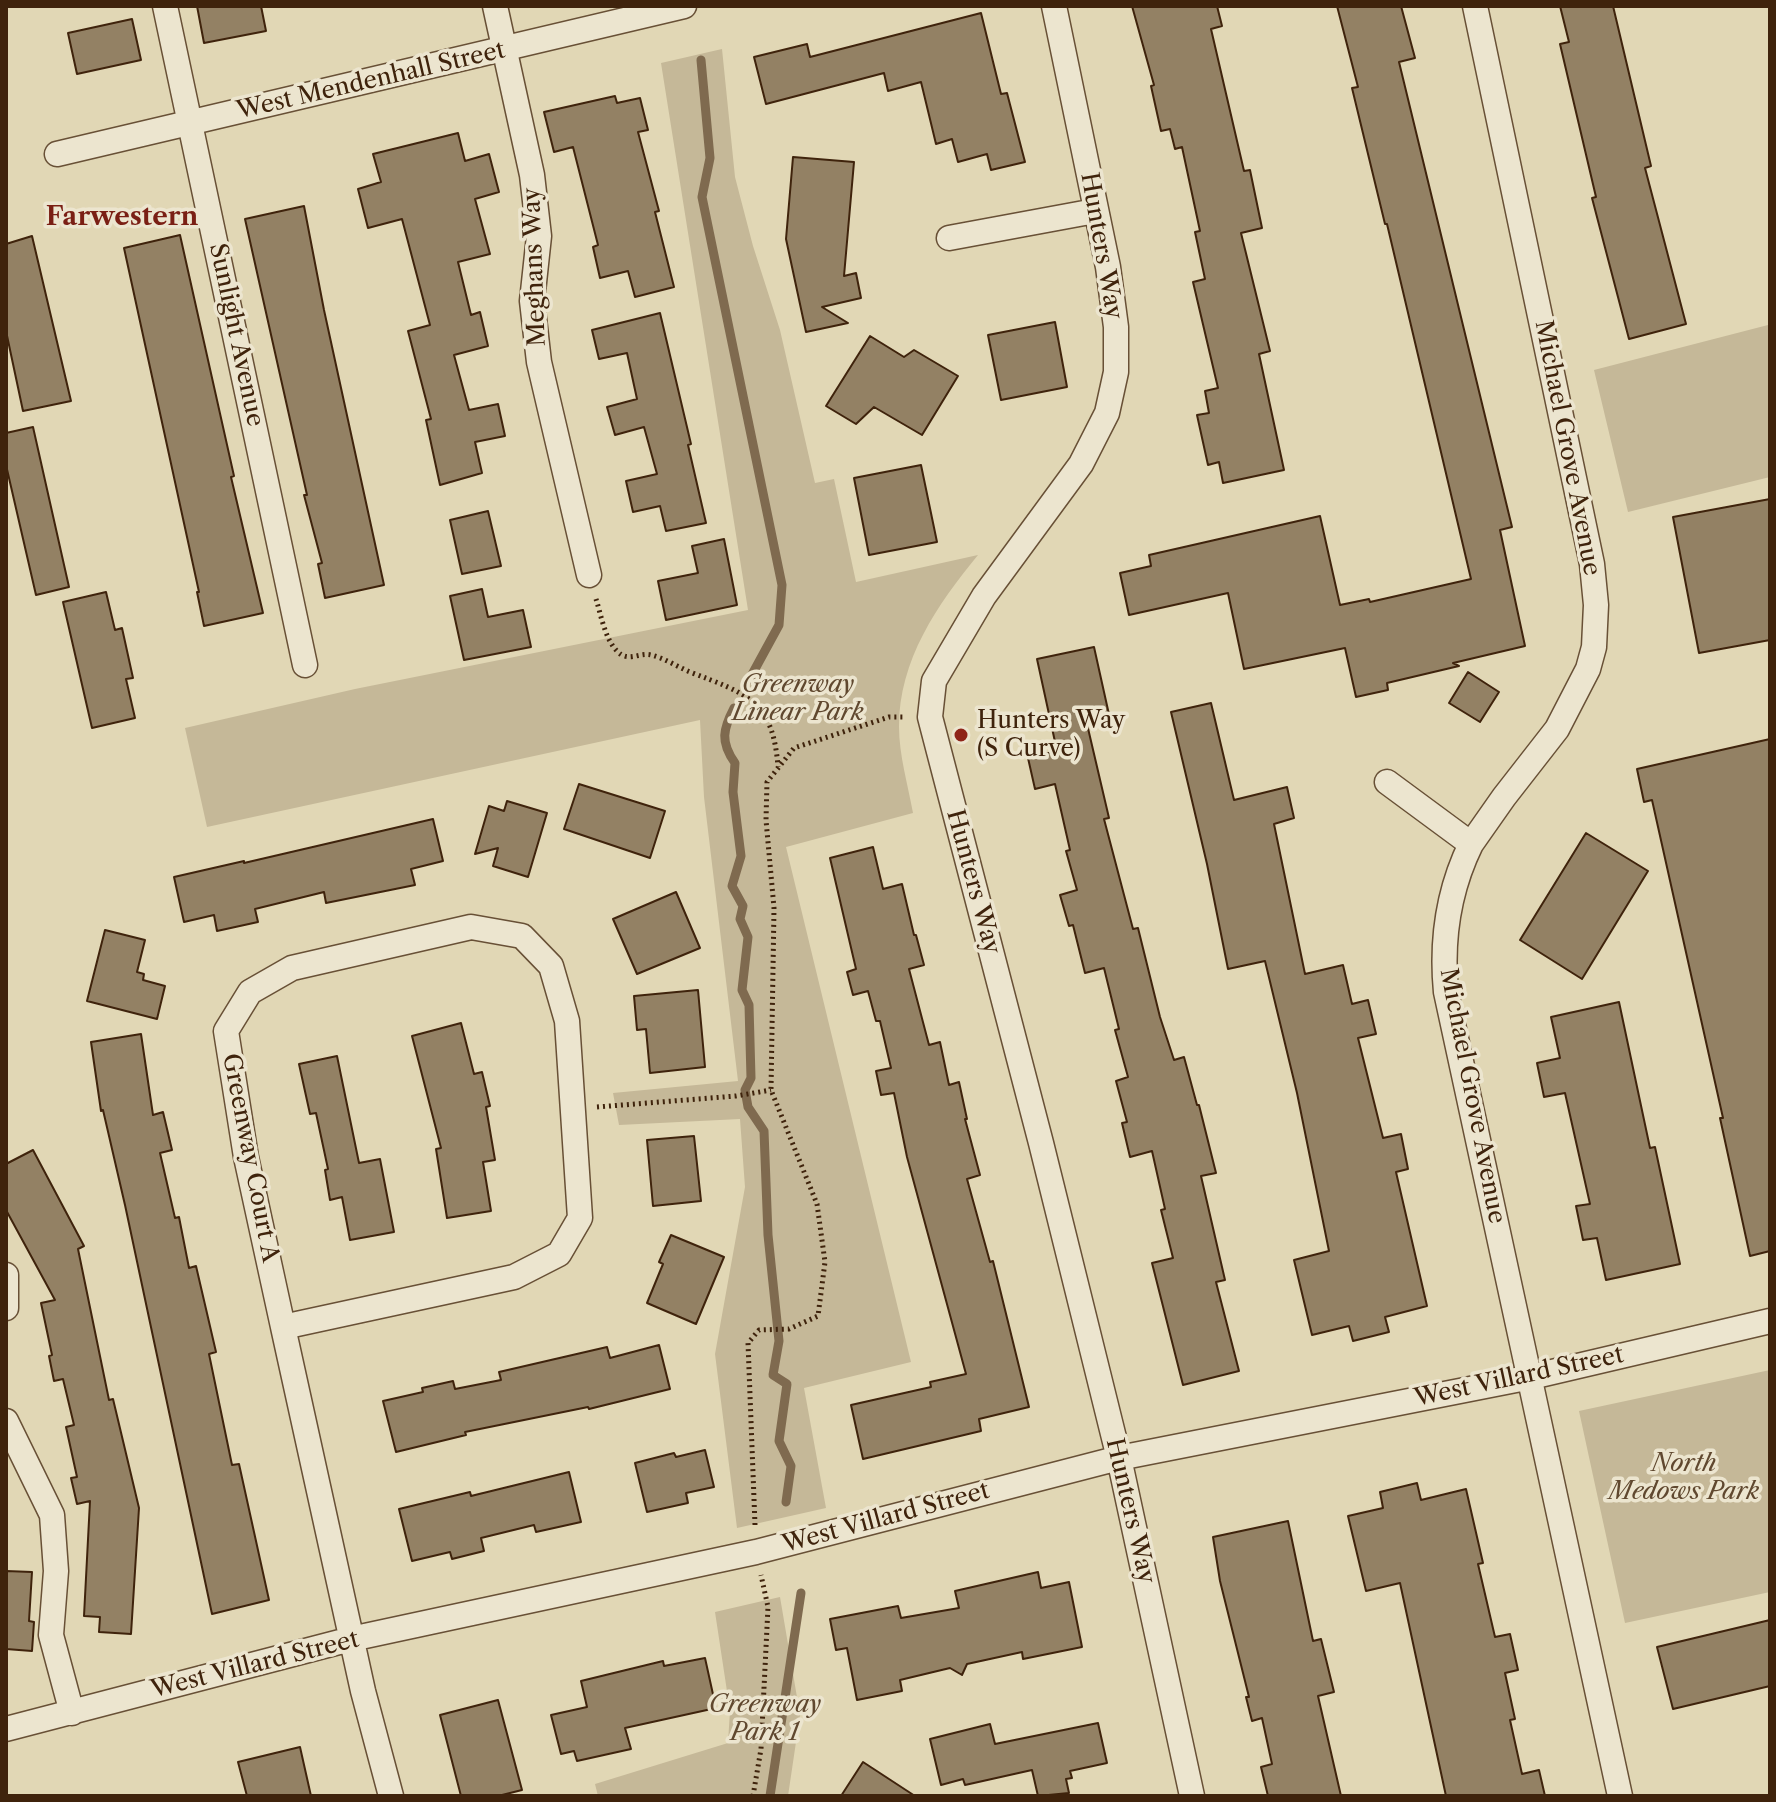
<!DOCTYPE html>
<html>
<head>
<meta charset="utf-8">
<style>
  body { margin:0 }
  #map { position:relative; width:1776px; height:1802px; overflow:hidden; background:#e1d7b5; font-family:"Libre Caslon Text",serif }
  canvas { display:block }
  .frame { position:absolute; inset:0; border:8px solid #3f230c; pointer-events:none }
</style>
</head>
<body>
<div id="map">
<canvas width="1776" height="1802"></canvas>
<div class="frame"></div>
</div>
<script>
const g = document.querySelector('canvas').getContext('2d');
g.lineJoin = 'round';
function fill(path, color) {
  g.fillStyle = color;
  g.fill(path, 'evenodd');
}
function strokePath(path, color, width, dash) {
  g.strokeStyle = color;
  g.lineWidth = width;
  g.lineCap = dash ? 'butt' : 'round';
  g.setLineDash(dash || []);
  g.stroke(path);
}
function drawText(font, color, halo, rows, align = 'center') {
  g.font = font + ' "Libre Caslon Text",serif';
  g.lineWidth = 7;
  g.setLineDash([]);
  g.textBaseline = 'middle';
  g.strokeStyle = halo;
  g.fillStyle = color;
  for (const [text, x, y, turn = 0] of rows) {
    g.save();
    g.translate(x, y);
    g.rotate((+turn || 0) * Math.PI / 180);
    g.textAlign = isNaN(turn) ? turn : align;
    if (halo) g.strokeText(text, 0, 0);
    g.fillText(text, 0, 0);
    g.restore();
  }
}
fill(new Path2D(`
  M 722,49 L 735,177 L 753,246 L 780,330 L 815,483 L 834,479 L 856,582 L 978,555 C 937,605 899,660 899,727 C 899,755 908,785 913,813 L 786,847 L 911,1362 L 804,1388 L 826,1508 L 737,1528 L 715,1354 L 745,1187 L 740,1119 L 619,1125 L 613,1093 L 738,1081 L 704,797 L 700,720 L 207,827 L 185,728 L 355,689 L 748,610 L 661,63 Z
  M 1768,325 L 1770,477 L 1628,512 L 1594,370 Z
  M 1770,1370 L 1770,1592 L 1625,1623 L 1579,1411 Z
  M 780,1597 L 800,1715 L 788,1796 L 598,1796 L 595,1784 L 728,1743 L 730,1711 L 715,1612 Z`), '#c5b898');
strokePath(new Path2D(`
  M 701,60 L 710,158 L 702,197 L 782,585 L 779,625 L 749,680
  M 734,708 C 723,729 720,742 735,763 L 733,792 L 741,856 L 732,886 L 743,906 L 740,919 L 748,937 L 742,990 L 749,1005 L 751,1078 L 745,1090 L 748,1107 L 764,1131 L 768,1235 L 779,1341 L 773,1375 L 787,1384 L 779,1441 L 791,1466 L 786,1502
  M 770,1796 L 801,1593`), '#7f6a4f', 9);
const building = new Path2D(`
  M 197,6 L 261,6 L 266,31 L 204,43 Z
  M 1132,6 L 1217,6 L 1222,26 L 1211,29 L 1244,171 L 1250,170 L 1262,228 L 1241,233 L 1270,351 L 1259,354 L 1284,470 L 1223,483 L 1219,462 L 1208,465 L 1197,415 L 1209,413 L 1205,391 L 1218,388 L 1193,282 L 1205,279 L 1195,232 L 1200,231 L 1182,147 L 1175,149 L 1170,129 L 1161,131 L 1151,86 L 1154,85 Z
  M 1337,6 L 1401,6 L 1415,58 L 1399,62 L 1512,527 L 1500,530 L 1525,646 L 1453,663 L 1459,666 L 1387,683 L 1388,690 L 1356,697 L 1345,648 L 1244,669 L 1228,593 L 1129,615 L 1120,573 L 1151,566 L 1149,555 L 1320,516 L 1340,605 L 1369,599 L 1370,602 L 1471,579 L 1387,224 L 1385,224 L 1352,88 L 1358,87 Z
  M 1560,6 L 1613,6 L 1651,166 L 1645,168 L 1686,324 L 1629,339 L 1592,198 L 1596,197 L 1560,44 L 1569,42 Z
  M 981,13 L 1001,94 L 1007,93 L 1025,162 L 991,170 L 987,154 L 958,162 L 952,139 L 936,144 L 921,82 L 888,91 L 884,73 L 766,104 L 754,57 L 807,44 L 810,57 Z
  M 132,19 L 141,60 L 77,74 L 68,33 Z
  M 615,96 L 617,103 L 640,98 L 648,130 L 638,132 L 659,211 L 655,212 L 674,287 L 635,297 L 628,271 L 600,278 L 593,247 L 598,245 L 573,147 L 554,152 L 544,112 Z
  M 458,133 L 465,161 L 489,154 L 499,192 L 475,199 L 490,254 L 458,262 L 471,315 L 480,312 L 488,346 L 454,355 L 469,410 L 498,404 L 505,436 L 475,442 L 482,473 L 440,485 L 426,420 L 431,419 L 408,331 L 430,325 L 402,219 L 368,228 L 358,189 L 381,182 L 373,154 Z
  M 793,157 L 854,162 L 844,276 L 856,273 L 861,298 L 822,307 L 848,323 L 806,332 L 786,239 Z
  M 304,206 L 324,310 L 384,585 L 325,598 L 318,564 L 322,563 L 304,495 L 307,495 L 245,219 Z
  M 180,235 L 234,476 L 231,477 L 263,613 L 204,626 L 197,592 L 199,592 L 124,248 Z
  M 32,236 L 71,401 L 23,411 L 6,331 L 6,244 Z
  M 660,313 L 691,444 L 688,445 L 706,523 L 666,531 L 660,506 L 633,512 L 626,481 L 657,474 L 644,427 L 615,435 L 607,407 L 637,399 L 627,353 L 599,359 L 592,330 Z
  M 1055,322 L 1067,387 L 1001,400 L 988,335 Z
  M 870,336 L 904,357 L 914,350 L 958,376 L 922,435 L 874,407 L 856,424 L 826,406 Z
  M 33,427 L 69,587 L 36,595 L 6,465 L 6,433 Z
  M 921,465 L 937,542 L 869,555 L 854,478 Z
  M 1770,499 L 1770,640 L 1699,653 L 1673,517 Z
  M 488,511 L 501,566 L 462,574 L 450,520 Z
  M 724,539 L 737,605 L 666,620 L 658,581 L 698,573 L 692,546 Z
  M 482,589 L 488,617 L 523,610 L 531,647 L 464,660 L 450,596 Z
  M 106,592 L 115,630 L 122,628 L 133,678 L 126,679 L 135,718 L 92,728 L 63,602 Z
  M 1094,647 L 1110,719 L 1087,724 L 1109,818 L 1104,819 L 1133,929 L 1138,928 L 1160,1017 L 1174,1060 L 1184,1057 L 1197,1105 L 1199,1105 L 1216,1173 L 1201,1176 L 1225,1280 L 1216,1282 L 1239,1371 L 1183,1385 L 1152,1263 L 1173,1258 L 1161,1210 L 1165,1209 L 1152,1151 L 1130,1157 L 1122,1123 L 1127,1122 L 1116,1081 L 1128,1077 L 1115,1030 L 1119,1029 L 1104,968 L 1085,973 L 1073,925 L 1069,926 L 1060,895 L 1077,890 L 1066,851 L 1070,850 L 1055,784 L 1035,789 L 1028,758 L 1057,751 L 1037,659 Z
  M 1468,672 L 1499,692 L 1480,722 L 1449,703 Z
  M 1211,703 L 1234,800 L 1287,787 L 1294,818 L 1274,824 L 1305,974 L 1343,965 L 1352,1004 L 1368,1000 L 1376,1034 L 1358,1038 L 1383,1138 L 1401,1134 L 1408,1169 L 1396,1172 L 1427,1306 L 1385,1317 L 1389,1332 L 1353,1341 L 1349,1326 L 1312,1335 L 1294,1260 L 1329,1251 L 1297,1093 L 1265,961 L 1228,969 L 1207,864 L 1171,712 Z
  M 1770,739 L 1770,1251 L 1750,1256 L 1720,1118 L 1723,1118 L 1652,800 L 1644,802 L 1637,769 Z
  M 579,784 L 665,811 L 650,858 L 564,829 Z
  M 507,801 L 547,813 L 528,877 L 493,866 L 498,848 L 475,854 L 489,806 L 504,811 Z
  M 433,819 L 443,861 L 411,869 L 415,885 L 326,903 L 324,892 L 255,909 L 258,922 L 217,931 L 214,915 L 184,922 L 174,877 L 244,861 L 244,863 Z
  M 1586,833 L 1648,871 L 1582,979 L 1520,940 Z
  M 873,847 L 883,889 L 902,884 L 914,935 L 916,935 L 924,965 L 909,969 L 929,1045 L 940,1042 L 949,1085 L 959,1082 L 967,1119 L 965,1119 L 980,1175 L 967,1179 L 990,1262 L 993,1261 L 1029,1407 L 979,1419 L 981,1431 L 863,1459 L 851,1405 L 931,1387 L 930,1382 L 966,1374 L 907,1157 L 894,1093 L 881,1095 L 876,1071 L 891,1068 L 880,1021 L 876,1021 L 868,991 L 853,995 L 847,972 L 856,969 L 830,858 Z
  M 676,892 L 700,948 L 637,974 L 613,919 Z
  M 105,930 L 145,940 L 137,972 L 144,974 L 143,980 L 165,986 L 157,1019 L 87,1001 Z
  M 698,990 L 705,1067 L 650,1073 L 646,1029 L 637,1030 L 634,996 Z
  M 1619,1002 L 1650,1148 L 1655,1147 L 1680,1264 L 1606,1280 L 1597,1238 L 1583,1240 L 1576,1206 L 1590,1204 L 1565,1093 L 1544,1097 L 1537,1063 L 1560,1058 L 1551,1017 Z
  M 461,1023 L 474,1074 L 482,1072 L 490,1106 L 486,1107 L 495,1160 L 483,1162 L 491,1211 L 447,1218 L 436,1149 L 441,1148 L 412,1036 Z
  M 141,1034 L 153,1115 L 163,1112 L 172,1150 L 160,1153 L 175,1218 L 179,1217 L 189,1268 L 196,1266 L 216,1352 L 209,1354 L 232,1465 L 239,1464 L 269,1600 L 212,1614 L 125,1205 L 103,1110 L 101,1111 L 91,1042 Z
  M 337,1056 L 359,1163 L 380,1159 L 394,1232 L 350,1240 L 342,1197 L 330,1200 L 325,1170 L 328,1169 L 316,1113 L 310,1114 L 299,1064 Z
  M 694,1136 L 701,1201 L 653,1206 L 647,1140 Z
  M 33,1150 L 84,1246 L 78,1249 L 109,1400 L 113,1399 L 139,1508 L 131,1634 L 99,1632 L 100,1617 L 84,1616 L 90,1501 L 77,1504 L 71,1478 L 77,1477 L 66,1427 L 74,1425 L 63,1379 L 54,1381 L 49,1356 L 52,1355 L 41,1303 L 55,1300 L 6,1210 L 6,1164 Z
  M 671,1235 L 724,1257 L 696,1324 L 647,1303 L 663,1264 L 659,1262 Z
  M 659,1345 L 670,1389 L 589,1409 L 588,1407 L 465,1432 L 466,1435 L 396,1452 L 383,1401 L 423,1392 L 422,1388 L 453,1381 L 455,1389 L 501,1380 L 499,1372 L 607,1347 L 610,1358 Z
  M 705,1450 L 714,1487 L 686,1493 L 688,1503 L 647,1512 L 635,1463 L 674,1453 L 676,1457 Z
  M 569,1472 L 581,1522 L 536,1532 L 534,1525 L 481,1538 L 484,1551 L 452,1559 L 450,1552 L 412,1561 L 399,1509 L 470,1492 L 471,1496 Z
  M 1417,1483 L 1421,1500 L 1466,1489 L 1483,1563 L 1478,1564 L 1495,1637 L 1510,1634 L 1518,1670 L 1505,1673 L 1515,1719 L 1510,1720 L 1522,1774 L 1539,1770 L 1545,1796 L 1446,1796 L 1400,1583 L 1366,1591 L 1348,1516 L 1383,1508 L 1380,1492 Z
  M 1288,1521 L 1313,1641 L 1321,1639 L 1334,1692 L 1318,1696 L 1341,1796 L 1268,1796 L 1261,1767 L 1272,1764 L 1262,1718 L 1252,1721 L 1246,1697 L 1249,1697 L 1220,1581 L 1213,1537 Z
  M 6,1571 L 32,1572 L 29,1621 L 34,1622 L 32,1651 L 6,1649 Z
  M 1038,1572 L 1041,1588 L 1069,1582 L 1082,1647 L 1023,1659 L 1022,1652 L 967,1664 L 962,1675 L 950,1668 L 900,1680 L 902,1691 L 857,1700 L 847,1648 L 836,1650 L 830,1619 L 898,1606 L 901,1618 L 959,1608 L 955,1591 Z
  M 1770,1620 L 1770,1686 L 1673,1709 L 1657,1647 Z
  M 705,1658 L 716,1708 L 625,1728 L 631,1749 L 577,1761 L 574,1751 L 561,1754 L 551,1715 L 587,1707 L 581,1681 L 663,1661 L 664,1666 Z
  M 498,1700 L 522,1790 L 498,1796 L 461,1796 L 440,1715 Z
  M 1098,1723 L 1107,1763 L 1070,1771 L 1072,1778 L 1066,1779 L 1069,1793 L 1038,1796 L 1032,1770 L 965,1785 L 963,1779 L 941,1785 L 930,1739 L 990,1724 L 995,1744 Z
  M 300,1747 L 311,1796 L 247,1796 L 238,1762 Z
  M 863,1762 L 915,1796 L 841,1796 Z`);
fill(building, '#938164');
strokePath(building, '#3f230c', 2);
const street = new Path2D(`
  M 165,6 L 305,665
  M 495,6 L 532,175 L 539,236 L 532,301 L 539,362 L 589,575
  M 1054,6 L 1108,267 L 1116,327 L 1116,372 L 1107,413 L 1081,464 L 984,596 L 934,681 L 930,717 L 1041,1143 L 1119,1458 L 1192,1796
  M 1475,6 L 1592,564 L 1596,605 L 1594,647 L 1588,669 L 1557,729 L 1504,797 L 1471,844 C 1448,891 1441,940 1446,992 L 1620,1796
  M 57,154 L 684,6
  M 949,238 L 1095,211
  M 1387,782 L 1471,844
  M 471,927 L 522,936 L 551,966 L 567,1021 L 580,1218 L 559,1254 L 514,1277 L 283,1327 L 246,1157 L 226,1031 L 250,992 L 292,968 Z
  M 6,1275 L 6,1308
  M 283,1327 L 363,1691 L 391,1796
  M 6,1421 L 52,1515 L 56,1571 L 51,1635 L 72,1713
  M 6,1729 L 351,1639 L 756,1552 L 1119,1458 L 1531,1377 L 1770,1321`);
strokePath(street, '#685036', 27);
strokePath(new Path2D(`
  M 596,599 C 601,615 605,639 617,651 C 628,663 639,652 651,655 C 664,658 678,667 690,672 C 747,694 773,700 778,767
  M 597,1107 L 736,1096 L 771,1090
  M 755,1525 L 748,1343 L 759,1330 L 789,1329 L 818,1316 L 825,1262 L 817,1204 L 771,1090 L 774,908 L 766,820 L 767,782 L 794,748 L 889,717 L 905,717
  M 753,1796 L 761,1749 L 768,1607 L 761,1575`), '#3f230c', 5, [2, 4]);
strokePath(street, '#ece5cf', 24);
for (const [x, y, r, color] of [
  [961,735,8,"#8f2418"]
]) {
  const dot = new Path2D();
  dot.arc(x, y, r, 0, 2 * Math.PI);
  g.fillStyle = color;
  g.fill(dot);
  strokePath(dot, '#ece5cf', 3);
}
drawText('24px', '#3f230c', '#ece5cf', [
  ["West Mendenhall Street",371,81,-13],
  ["Hunters Way",1101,246,80],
  ["Meghans Way",535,267,-92],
  ["Sunlight Avenue",236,335,78],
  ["Michael Grove Avenue",1567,448,79],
  ["Hunters Way",973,882,75],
  ["Michael Grove Avenue",1472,1096,79],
  ["Greenway Court A",250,1158,79],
  ["West Villard Street",1519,1377,-12],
  ["Hunters Way",1130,1511,77],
  ["West Villard Street",886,1518,-15],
  ["West Villard Street",255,1665,-14]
]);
drawText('italic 24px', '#60482f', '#ece5cf', [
  ["Greenway",798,685],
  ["Linear Park",798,713],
  ["North",1684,1464],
  ["Medows Park",1684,1492],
  ["Greenway",765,1705],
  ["Park 1",765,1733]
]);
drawText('24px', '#3f230c', '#ece5cf', [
  ["Hunters Way",977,721],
  ["(S Curve)",977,749]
], 'left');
drawText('bold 26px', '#7a1f14', '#ece5cf', [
  ["Farwestern",122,217]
]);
</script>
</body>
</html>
